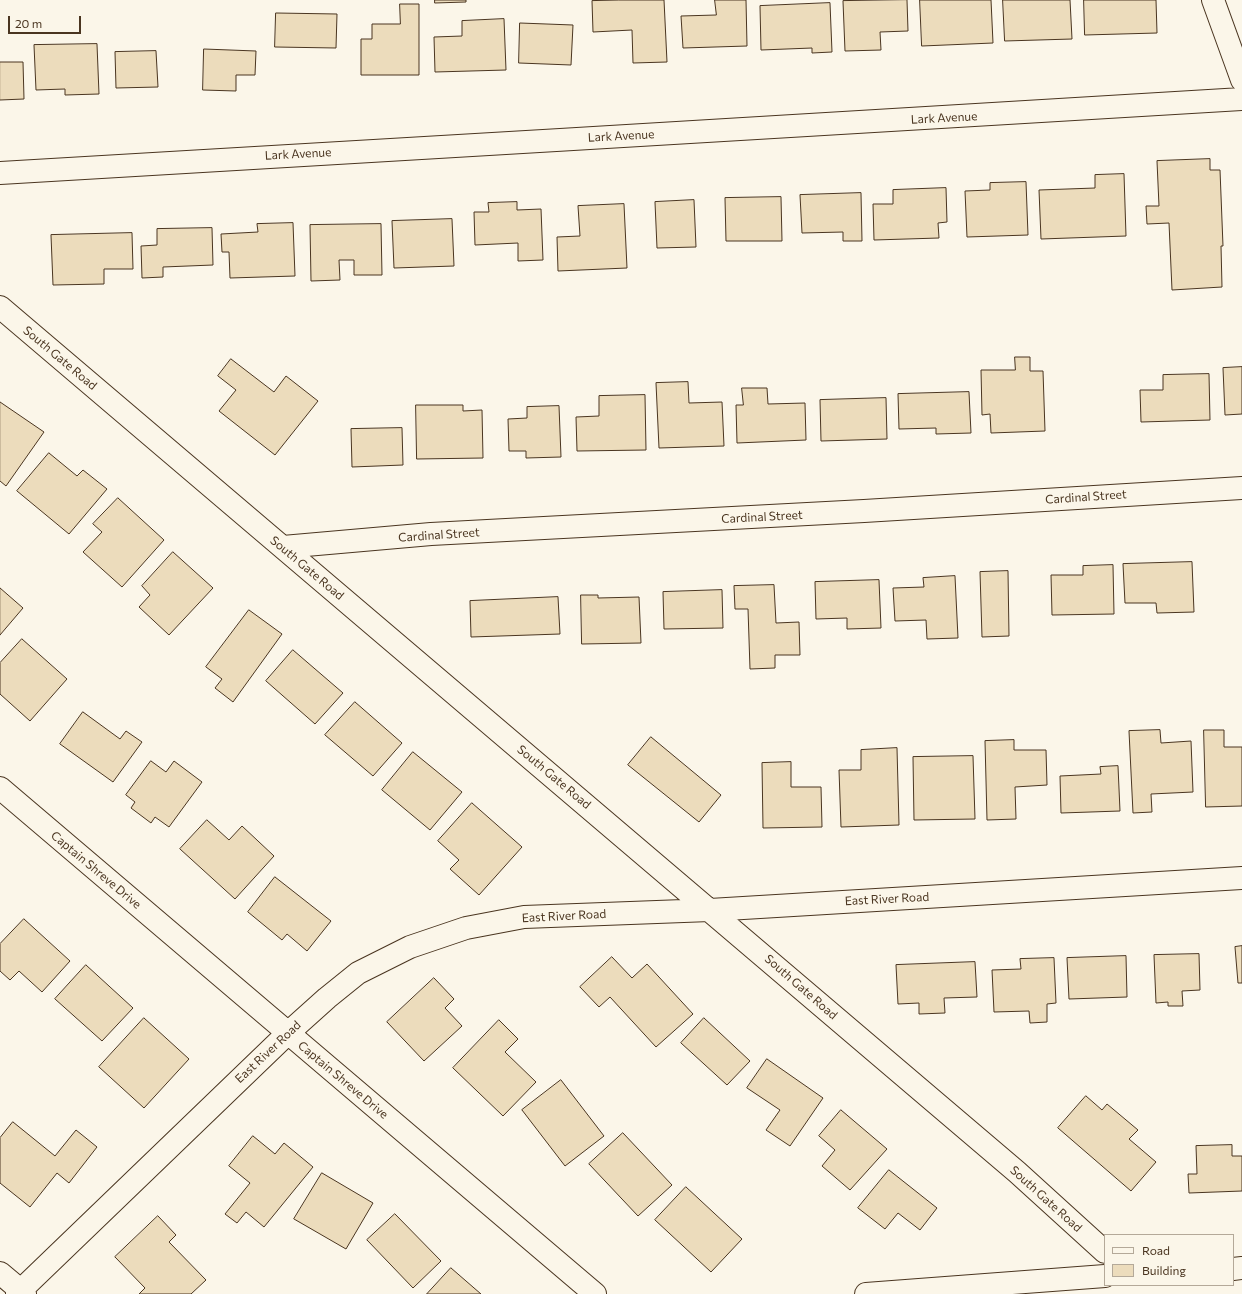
<!DOCTYPE html>
<html>
<head>
<meta charset="utf-8">
<style>
  body { margin:0 }
  #map { position:relative; width:1242px; height:1294px; overflow:hidden; background:#fbf6e9; font-family:Commissioner,sans-serif }
  canvas { display:block }
  .legend { position:absolute; left:1104px; top:1234px; width:130px; height:52px; box-sizing:border-box; background:#fbf6e9; border:1px solid #b4a999; margin:0; padding:5px 7px; list-style:none; font-size:12px; color:#4a3520 }
  .legend li { display:flex; align-items:center; gap:8px; height:20px }
  .legend b { width:20px; border:1px solid #b4a999 }
  .scale { position:absolute; left:8px; top:16px; width:73px; height:18px; box-sizing:border-box; border:2px solid #4a3520; border-top:0; padding-left:5px; font-size:12px; line-height:14px; white-space:nowrap; color:#4a3520; -webkit-text-stroke:3px #fbf6e9; paint-order:stroke }
</style>
</head>
<body>
<div id="map">
<canvas width="1242" height="1294"></canvas>
<ul class="legend">
<li><b style="height:5px;background:#fbf6e9"></b>Road</li>
<li><b style="height:11px;background:#ecdcbc"></b>Building</li>
</ul>
<div class="scale">20 m</div>
</div>
<script>
const g = document.querySelector('canvas').getContext('2d');
g.lineJoin = 'round';
function fill(path, color) {
  g.fillStyle = color;
  g.fill(path, 'evenodd');
}
function strokePath(path, color, width, dash) {
  g.strokeStyle = color;
  g.lineWidth = width;
  g.lineCap = dash ? 'butt' : 'round';
  g.setLineDash(dash || []);
  g.stroke(path);
}
function drawText(font, color, halo, rows, align = 'center') {
  g.font = font + ' Commissioner,sans-serif';
  g.lineWidth = 3;
  g.setLineDash([]);
  g.textBaseline = 'middle';
  g.strokeStyle = halo;
  g.fillStyle = color;
  for (const [text, x, y, turn = 0] of rows) {
    g.save();
    g.translate(x, y);
    g.rotate((+turn || 0) * Math.PI / 180);
    g.textAlign = isNaN(turn) ? turn : align;
    if (halo) g.strokeText(text, 0, 0);
    g.fillText(text, 0, 0);
    g.restore();
  }
}
const building = new Path2D(`
  M 435,0 L 466,0 L 466,2 L 435,3 Z
  M 619,0 L 664,0 L 667,62 L 633,63 L 632,30 L 593,32 L 592,1 Z
  M 715,0 L 746,0 L 747,46 L 683,48 L 681,16 L 716,15 Z
  M 907,0 L 908,31 L 880,32 L 881,50 L 845,51 L 843,1 Z
  M 920,0 L 991,0 L 993,43 L 922,46 Z
  M 1003,0 L 1070,0 L 1072,39 L 1005,41 Z
  M 1084,0 L 1156,0 L 1157,33 L 1085,35 Z
  M 830,3 L 832,52 L 812,53 L 812,48 L 761,50 L 760,6 Z
  M 400,4 L 419,4 L 419,75 L 361,75 L 361,39 L 372,39 L 372,24 L 400,24 Z
  M 276,13 L 337,14 L 336,48 L 275,47 Z
  M 504,19 L 506,70 L 435,72 L 434,37 L 462,36 L 462,21 Z
  M 520,23 L 573,25 L 571,65 L 519,63 Z
  M 97,44 L 99,94 L 65,95 L 65,89 L 36,90 L 34,45 Z
  M 204,49 L 256,51 L 255,75 L 236,75 L 236,91 L 203,90 Z
  M 156,51 L 158,87 L 116,88 L 115,52 Z
  M 0,62 L 23,62 L 24,99 L 0,100 Z
  M 1210,159 L 1210,170 L 1220,170 L 1223,246 L 1221,246 L 1222,287 L 1172,290 L 1169,223 L 1147,224 L 1146,206 L 1159,206 L 1157,161 Z
  M 1124,174 L 1126,236 L 1041,239 L 1039,190 L 1095,188 L 1095,175 Z
  M 1026,182 L 1028,235 L 967,237 L 965,191 L 990,190 L 990,183 Z
  M 946,188 L 947,222 L 938,223 L 939,238 L 874,240 L 873,204 L 893,204 L 893,190 Z
  M 861,193 L 862,241 L 843,241 L 843,232 L 802,233 L 800,195 Z
  M 781,197 L 782,241 L 726,241 L 725,198 Z
  M 694,200 L 696,247 L 657,248 L 655,202 Z
  M 517,202 L 517,210 L 541,209 L 543,260 L 518,261 L 518,243 L 475,245 L 474,212 L 489,212 L 488,203 Z
  M 624,204 L 627,268 L 558,271 L 557,237 L 580,236 L 578,206 Z
  M 452,219 L 454,266 L 394,268 L 392,221 Z
  M 293,223 L 295,276 L 230,278 L 229,252 L 222,252 L 221,234 L 258,232 L 257,224 Z
  M 381,224 L 382,275 L 354,275 L 354,260 L 339,260 L 340,280 L 311,281 L 310,225 Z
  M 212,228 L 213,265 L 163,267 L 163,277 L 142,278 L 141,246 L 157,245 L 157,229 Z
  M 132,233 L 133,269 L 104,269 L 104,284 L 53,285 L 51,235 Z
  M 1015,357 L 1030,357 L 1030,371 L 1043,371 L 1045,431 L 991,433 L 990,414 L 982,415 L 981,370 L 1015,370 Z
  M 231,359 L 274,392 L 286,376 L 318,401 L 275,455 L 219,411 L 236,390 L 218,376 Z
  M 1242,367 L 1242,414 L 1225,415 L 1223,368 Z
  M 1209,374 L 1210,420 L 1141,422 L 1140,390 L 1163,390 L 1163,375 Z
  M 688,382 L 689,403 L 722,402 L 724,446 L 659,448 L 656,383 Z
  M 742,388 L 767,388 L 768,404 L 805,403 L 806,440 L 737,443 L 736,405 L 743,405 Z
  M 969,392 L 971,433 L 936,434 L 936,428 L 899,429 L 898,394 Z
  M 645,395 L 646,450 L 577,451 L 576,417 L 599,416 L 599,396 Z
  M 886,398 L 887,439 L 821,441 L 820,400 Z
  M 0,402 L 44,432 L 6,486 L 0,481 Z
  M 416,405 L 463,405 L 463,411 L 482,410 L 483,458 L 417,459 Z
  M 559,406 L 561,457 L 526,458 L 526,451 L 509,451 L 508,419 L 527,418 L 527,407 Z
  M 402,428 L 403,465 L 352,467 L 351,429 Z
  M 49,453 L 77,476 L 83,470 L 107,489 L 69,534 L 17,491 Z
  M 118,498 L 164,540 L 122,587 L 83,552 L 102,532 L 93,524 Z
  M 173,552 L 213,588 L 169,635 L 139,607 L 150,595 L 142,586 Z
  M 1192,562 L 1194,612 L 1157,613 L 1156,603 L 1125,603 L 1123,564 Z
  M 1113,565 L 1114,614 L 1052,615 L 1051,575 L 1083,575 L 1083,566 Z
  M 1008,571 L 1009,636 L 982,637 L 980,572 Z
  M 955,576 L 958,638 L 927,639 L 926,620 L 895,621 L 893,588 L 924,587 L 923,578 Z
  M 879,580 L 881,628 L 847,629 L 847,618 L 816,619 L 815,582 Z
  M 774,585 L 776,623 L 799,622 L 800,655 L 775,655 L 775,668 L 750,669 L 748,609 L 735,609 L 734,586 Z
  M 0,588 L 23,608 L 0,635 Z
  M 722,590 L 723,628 L 664,629 L 663,592 Z
  M 581,595 L 598,595 L 598,598 L 639,597 L 641,643 L 582,644 Z
  M 558,597 L 560,634 L 471,637 L 470,601 Z
  M 249,610 L 282,634 L 233,702 L 215,688 L 222,679 L 206,667 Z
  M 22,639 L 67,679 L 30,721 L 0,694 L 0,663 Z
  M 293,650 L 343,693 L 315,724 L 266,681 Z
  M 355,702 L 402,743 L 373,776 L 325,735 Z
  M 83,712 L 120,739 L 126,731 L 142,742 L 113,782 L 60,744 Z
  M 1160,730 L 1161,743 L 1191,741 L 1193,792 L 1151,794 L 1152,812 L 1133,813 L 1129,731 Z
  M 1204,730 L 1224,730 L 1224,747 L 1242,747 L 1242,806 L 1206,807 Z
  M 651,737 L 721,795 L 699,822 L 628,765 Z
  M 1014,740 L 1014,750 L 1046,750 L 1047,785 L 1015,787 L 1016,819 L 987,820 L 985,741 Z
  M 897,748 L 899,825 L 841,827 L 839,770 L 861,770 L 861,750 Z
  M 413,752 L 462,792 L 430,830 L 382,790 Z
  M 973,756 L 975,819 L 914,820 L 913,757 Z
  M 151,761 L 166,772 L 174,761 L 202,782 L 169,827 L 155,817 L 151,823 L 131,808 L 135,802 L 126,795 Z
  M 791,762 L 791,787 L 821,787 L 822,827 L 763,828 L 762,763 Z
  M 1118,766 L 1120,811 L 1061,813 L 1060,776 L 1101,774 L 1100,767 Z
  M 472,803 L 522,847 L 479,895 L 450,869 L 459,860 L 438,841 Z
  M 207,820 L 229,840 L 242,826 L 274,856 L 235,899 L 180,849 Z
  M 275,877 L 331,921 L 307,951 L 287,934 L 282,940 L 248,912 Z
  M 24,919 L 70,961 L 42,992 L 19,971 L 10,980 L 0,971 L 0,944 Z
  M 1242,946 L 1242,983 L 1238,983 L 1235,947 Z
  M 1199,954 L 1200,990 L 1182,991 L 1183,1006 L 1168,1006 L 1168,1002 L 1156,1003 L 1154,955 Z
  M 1126,956 L 1127,997 L 1069,999 L 1067,958 Z
  M 612,957 L 632,978 L 647,964 L 693,1014 L 656,1047 L 610,997 L 599,1007 L 580,987 Z
  M 1054,958 L 1056,1003 L 1047,1004 L 1047,1022 L 1030,1023 L 1029,1011 L 994,1012 L 992,970 L 1021,969 L 1020,959 Z
  M 975,962 L 977,997 L 944,998 L 945,1013 L 919,1014 L 919,1003 L 898,1004 L 896,965 Z
  M 86,965 L 133,1008 L 102,1041 L 55,999 Z
  M 434,978 L 454,999 L 445,1008 L 462,1026 L 424,1061 L 387,1022 Z
  M 144,1018 L 189,1059 L 144,1108 L 99,1067 Z
  M 704,1018 L 750,1061 L 727,1085 L 681,1043 Z
  M 499,1020 L 518,1039 L 505,1052 L 536,1082 L 503,1116 L 453,1068 Z
  M 767,1059 L 823,1098 L 790,1146 L 766,1130 L 780,1110 L 747,1088 Z
  M 561,1080 L 604,1136 L 565,1166 L 522,1110 Z
  M 1086,1096 L 1102,1110 L 1107,1104 L 1138,1130 L 1129,1139 L 1156,1162 L 1131,1191 L 1058,1128 Z
  M 841,1110 L 887,1149 L 850,1190 L 822,1166 L 835,1150 L 819,1136 Z
  M 13,1122 L 55,1156 L 76,1130 L 97,1147 L 69,1183 L 57,1173 L 30,1207 L 0,1183 L 0,1138 Z
  M 623,1133 L 672,1185 L 638,1216 L 589,1164 Z
  M 253,1136 L 275,1154 L 284,1143 L 313,1167 L 264,1227 L 246,1212 L 237,1223 L 225,1214 L 250,1183 L 229,1166 Z
  M 1232,1145 L 1232,1156 L 1242,1156 L 1242,1191 L 1189,1193 L 1188,1174 L 1197,1174 L 1196,1146 Z
  M 889,1170 L 937,1208 L 920,1230 L 898,1213 L 885,1229 L 858,1208 Z
  M 322,1173 L 373,1203 L 346,1249 L 294,1219 Z
  M 686,1187 L 742,1239 L 711,1272 L 655,1220 Z
  M 395,1214 L 441,1261 L 413,1288 L 367,1240 Z
  M 158,1216 L 176,1235 L 169,1242 L 206,1280 L 191,1294 L 139,1294 L 145,1288 L 115,1257 Z
  M 451,1268 L 481,1294 L 427,1294 Z`);
fill(building, '#ecdcbc');
strokePath(building, '#4a3520', 1);
const minor = new Path2D(`
  M 1213,0 L 1242,80
  M 0,173 C 414,147 828,126 1242,99
  M 0,307 L 1017,1172 L 1105,1252
  M 283,547 L 431,534 L 864,511 L 1242,488
  M 0,788 L 595,1294
  M 1233,1269 L 1242,1268
  M 0,1273 L 25,1294
  M 17,1294 L 288,1033 L 327,998 L 358,973 L 410,947 L 466,928 L 524,917 L 710,910 L 1242,878
  M 866,1294 L 1105,1276`);
strokePath(minor, '#4a3520', 24);
strokePath(minor, '#fbf6e9', 22);
drawText('12px', '#4a3520', '#fbf6e9', [
  ["Lark Avenue",944,118,-3],
  ["Lark Avenue",621,136,-3],
  ["Lark Avenue",298,154,-3],
  ["South Gate Road",60,358,40],
  ["Cardinal Street",1086,497,-4],
  ["Cardinal Street",762,517,-3],
  ["Cardinal Street",439,535,-4],
  ["South Gate Road",307,568,40],
  ["South Gate Road",554,777,40],
  ["Captain Shreve Drive",96,870,40],
  ["East River Road",887,899,-3],
  ["East River Road",564,916,-3],
  ["South Gate Road",801,987,41],
  ["East River Road",268,1052,-43],
  ["Captain Shreve Drive",343,1080,40],
  ["South Gate Road",1046,1199,42]
]);
</script>
</body>
</html>
